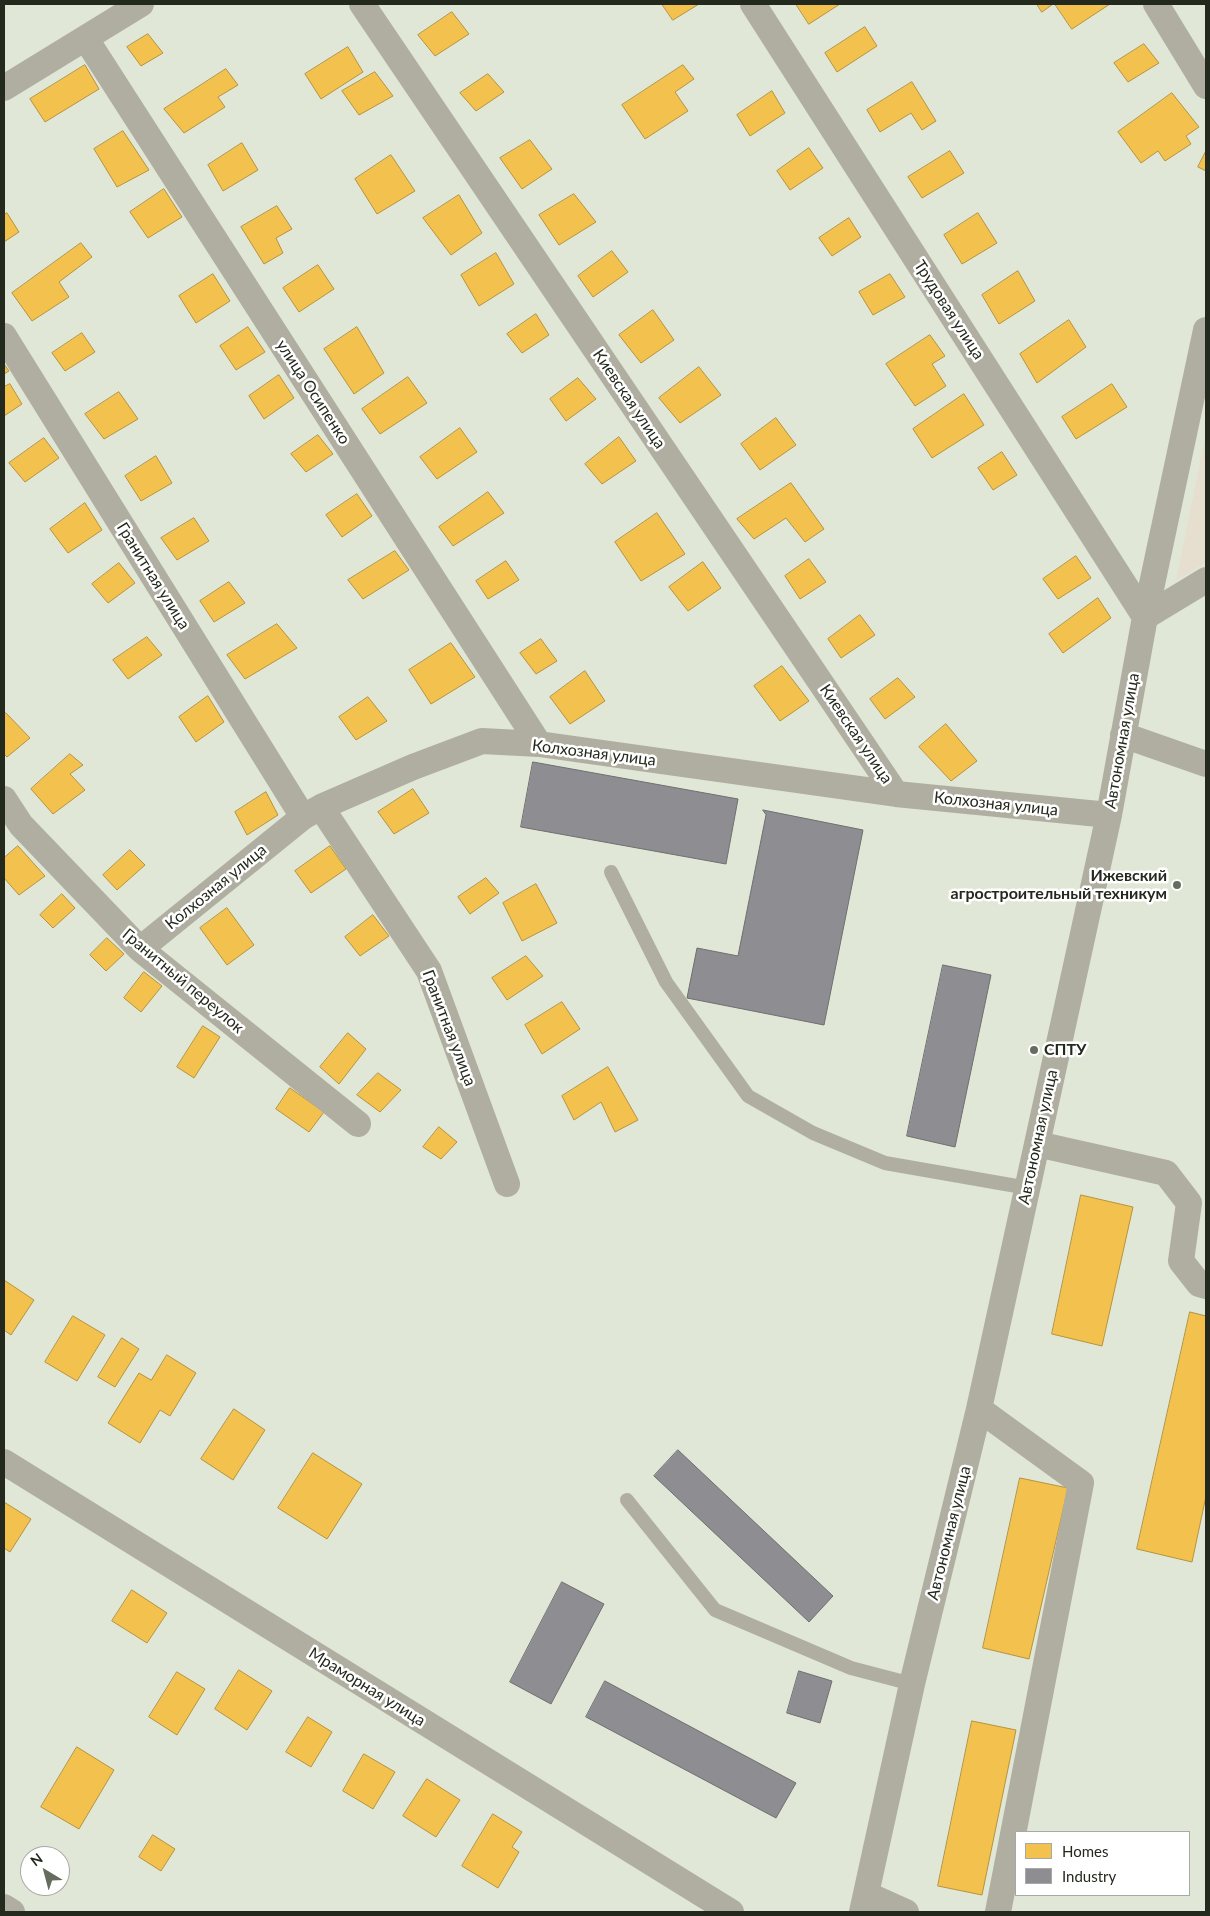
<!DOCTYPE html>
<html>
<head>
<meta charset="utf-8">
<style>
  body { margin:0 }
  #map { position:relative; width:1210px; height:1916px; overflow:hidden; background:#e0e7d6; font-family:Lato,sans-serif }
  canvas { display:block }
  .frame { position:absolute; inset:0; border:5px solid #24291d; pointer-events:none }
  .legend { position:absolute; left:1015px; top:1831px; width:175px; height:65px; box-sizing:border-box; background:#fff; border:1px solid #a7a9a5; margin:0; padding:6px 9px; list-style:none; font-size:15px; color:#24291d }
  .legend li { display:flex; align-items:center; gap:10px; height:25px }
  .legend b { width:25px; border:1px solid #a7a9a5 }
  .north { position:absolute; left:20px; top:1846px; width:50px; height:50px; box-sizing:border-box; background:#fff; border:1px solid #a7a9a5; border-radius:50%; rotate:323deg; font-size:14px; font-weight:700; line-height:20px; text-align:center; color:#24291d }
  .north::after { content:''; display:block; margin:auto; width:18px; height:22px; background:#666c5e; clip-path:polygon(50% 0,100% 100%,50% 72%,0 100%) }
</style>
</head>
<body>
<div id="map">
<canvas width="1210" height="1916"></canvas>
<div class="frame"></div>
<ul class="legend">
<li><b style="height:14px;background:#f2c14e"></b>Homes</li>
<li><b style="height:14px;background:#8d8d92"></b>Industry</li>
</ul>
<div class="north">N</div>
</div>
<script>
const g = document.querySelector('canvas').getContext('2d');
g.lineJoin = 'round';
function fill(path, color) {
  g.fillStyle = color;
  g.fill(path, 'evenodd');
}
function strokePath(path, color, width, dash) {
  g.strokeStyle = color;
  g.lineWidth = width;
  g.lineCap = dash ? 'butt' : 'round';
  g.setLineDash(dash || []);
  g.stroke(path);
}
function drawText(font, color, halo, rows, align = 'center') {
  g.font = font + ' Lato,sans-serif';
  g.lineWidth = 5;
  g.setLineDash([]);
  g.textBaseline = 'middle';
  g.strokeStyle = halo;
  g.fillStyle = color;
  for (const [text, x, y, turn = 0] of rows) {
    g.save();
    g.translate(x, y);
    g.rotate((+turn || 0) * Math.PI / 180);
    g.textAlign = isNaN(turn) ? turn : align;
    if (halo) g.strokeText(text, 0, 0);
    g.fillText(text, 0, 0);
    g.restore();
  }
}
fill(new Path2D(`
  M 1206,433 L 1206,562 L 1176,581 Z`), '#e6dece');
const homes = new Path2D(`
  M 662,4 L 699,4 L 673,20 Z
  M 796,4 L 840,4 L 809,24 Z
  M 1037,4 L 1053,4 L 1042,12 Z
  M 1055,4 L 1110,4 L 1072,29 Z
  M 452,12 L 469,34 L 435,56 L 418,35 Z
  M 865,27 L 877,46 L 837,72 L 825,53 Z
  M 148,34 L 163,53 L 141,66 L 127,47 Z
  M 1144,44 L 1159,63 L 1128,82 L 1114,63 Z
  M 348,47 L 363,72 L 321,99 L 305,74 Z
  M 85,65 L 99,89 L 45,122 L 30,99 Z
  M 683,65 L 694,79 L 675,92 L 688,111 L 645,139 L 622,105 Z
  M 226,69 L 238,85 L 218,97 L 225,107 L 184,133 L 164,109 Z
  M 375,72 L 393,96 L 359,115 L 342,91 Z
  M 488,74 L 504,92 L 476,111 L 460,93 Z
  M 912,82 L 936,121 L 922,130 L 911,113 L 880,132 L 867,110 Z
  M 772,91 L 785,113 L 750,136 L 737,115 Z
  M 1172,93 L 1199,127 L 1186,136 L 1191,144 L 1165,161 L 1158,151 L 1141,163 L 1118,132 Z
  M 123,131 L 149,170 L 117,187 L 94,149 Z
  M 530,140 L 552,169 L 522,189 L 500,158 Z
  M 242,143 L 258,170 L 223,191 L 208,165 Z
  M 809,148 L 823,168 L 790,190 L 777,171 Z
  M 950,151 L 964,173 L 922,198 L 908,177 Z
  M 1206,151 L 1206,171 L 1198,167 Z
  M 391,155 L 415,191 L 377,214 L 355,179 Z
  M 164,189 L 182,217 L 148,238 L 130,212 Z
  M 574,194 L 596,222 L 559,245 L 539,215 Z
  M 459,195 L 482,233 L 451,255 L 423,218 Z
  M 277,206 L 292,229 L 276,238 L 283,253 L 264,264 L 241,227 Z
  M 7,213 L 19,232 L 4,242 L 4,215 Z
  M 978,213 L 997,243 L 962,264 L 944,235 Z
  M 849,218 L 861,237 L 832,256 L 819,238 Z
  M 81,243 L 92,257 L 59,282 L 69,297 L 32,321 L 12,293 Z
  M 612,251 L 628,272 L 593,297 L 578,276 Z
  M 496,253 L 514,284 L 479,306 L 461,275 Z
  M 318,265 L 334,289 L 299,312 L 283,288 Z
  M 1018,271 L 1035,301 L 999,324 L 982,295 Z
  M 213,274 L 230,301 L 196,323 L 179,296 Z
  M 890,274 L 905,297 L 873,315 L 859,292 Z
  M 653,310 L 674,340 L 641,363 L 619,335 Z
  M 536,314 L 549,335 L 522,353 L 507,334 Z
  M 1069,320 L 1086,347 L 1037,383 L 1020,354 Z
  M 248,327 L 265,352 L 236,370 L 220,346 Z
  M 357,327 L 384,373 L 354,394 L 324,349 Z
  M 82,333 L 95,352 L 65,371 L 52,353 Z
  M 930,335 L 945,356 L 932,364 L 946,386 L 915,406 L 886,364 Z
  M 4,364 L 9,371 L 4,374 Z
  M 699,367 L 721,395 L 680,423 L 659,398 Z
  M 279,375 L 294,398 L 264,419 L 249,396 Z
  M 408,377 L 427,403 L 380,434 L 362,409 Z
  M 578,378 L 596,399 L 566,421 L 550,399 Z
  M 10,384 L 22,404 L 4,416 L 4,387 Z
  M 1112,384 L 1127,407 L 1076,439 L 1062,417 Z
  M 119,392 L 138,419 L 104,439 L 85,414 Z
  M 964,394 L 984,425 L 932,458 L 913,429 Z
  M 776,418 L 796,445 L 760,470 L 741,444 Z
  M 460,428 L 477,452 L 437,479 L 420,457 Z
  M 318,435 L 333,454 L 306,472 L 291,454 Z
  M 619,437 L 636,461 L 602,484 L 585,464 Z
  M 44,438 L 59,458 L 25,482 L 9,463 Z
  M 1002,452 L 1017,475 L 993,490 L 978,468 Z
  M 156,456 L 172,483 L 141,501 L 125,476 Z
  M 791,483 L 824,529 L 805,542 L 786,518 L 754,539 L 737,519 Z
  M 488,492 L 504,513 L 453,546 L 439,527 Z
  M 357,494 L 372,516 L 342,537 L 326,515 Z
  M 85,503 L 102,530 L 68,553 L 50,529 Z
  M 657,513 L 685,554 L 641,581 L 615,542 Z
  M 194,518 L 209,541 L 177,560 L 161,538 Z
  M 395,551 L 409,570 L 363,599 L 348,580 Z
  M 1076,556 L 1091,578 L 1058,599 L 1043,579 Z
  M 809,559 L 826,582 L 800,599 L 785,576 Z
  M 506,561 L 519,580 L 488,599 L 476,581 Z
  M 703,562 L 721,588 L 688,611 L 669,587 Z
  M 119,563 L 135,583 L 108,603 L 92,584 Z
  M 229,582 L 245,603 L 214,622 L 200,601 Z
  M 1098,598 L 1111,618 L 1063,653 L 1049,634 Z
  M 860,615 L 875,635 L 841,658 L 828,639 Z
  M 277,624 L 297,648 L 245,679 L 227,655 Z
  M 147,637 L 162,655 L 128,679 L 113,660 Z
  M 541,639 L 557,661 L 536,674 L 520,653 Z
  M 451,643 L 475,677 L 431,704 L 409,670 Z
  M 782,666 L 809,701 L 780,721 L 754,686 Z
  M 585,671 L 605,701 L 570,724 L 550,697 Z
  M 898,678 L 915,697 L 885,719 L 870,699 Z
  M 208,696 L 224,722 L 196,742 L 179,717 Z
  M 368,697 L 387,721 L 356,740 L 339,717 Z
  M 6,713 L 30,738 L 7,757 L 4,754 L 4,714 Z
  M 946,724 L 977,761 L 951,781 L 919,747 Z
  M 70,754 L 83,765 L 70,774 L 85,790 L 53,814 L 31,789 Z
  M 413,789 L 429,813 L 394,834 L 378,812 Z
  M 266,792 L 278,815 L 247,835 L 235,812 Z
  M 18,846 L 45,876 L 19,895 L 4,878 L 4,858 Z
  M 330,846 L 346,869 L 311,893 L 295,871 Z
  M 130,850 L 145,865 L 117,890 L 103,875 Z
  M 486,878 L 499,893 L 470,914 L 458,897 Z
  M 536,884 L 557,923 L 522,941 L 503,903 Z
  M 62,894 L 75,908 L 53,928 L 40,915 Z
  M 227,908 L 254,945 L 227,965 L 200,928 Z
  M 373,915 L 389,936 L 360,956 L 345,937 Z
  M 107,938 L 124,954 L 106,971 L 90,955 Z
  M 526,956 L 543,976 L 507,1000 L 492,978 Z
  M 144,972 L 162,986 L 141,1012 L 124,998 Z
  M 562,1002 L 580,1029 L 542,1054 L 525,1025 Z
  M 203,1026 L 220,1037 L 194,1078 L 177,1067 Z
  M 348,1033 L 366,1049 L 339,1084 L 320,1067 Z
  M 608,1067 L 638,1120 L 615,1132 L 601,1102 L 574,1120 L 562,1096 Z
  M 378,1073 L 401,1090 L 380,1112 L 357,1095 Z
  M 290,1088 L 324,1112 L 309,1132 L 276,1109 Z
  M 439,1127 L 457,1142 L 441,1159 L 423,1147 Z
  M 1081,1195 L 1133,1207 L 1102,1346 L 1052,1334 Z
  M 4,1280 L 34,1300 L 11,1335 L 4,1330 Z
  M 1190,1312 L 1206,1316 L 1206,1496 L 1192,1562 L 1137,1549 Z
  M 73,1316 L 105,1335 L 77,1381 L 45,1362 Z
  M 122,1338 L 139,1349 L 115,1387 L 98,1377 Z
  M 167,1355 L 196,1373 L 170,1416 L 160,1410 L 140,1443 L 108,1423 L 139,1373 L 151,1380 Z
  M 234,1409 L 265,1430 L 233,1480 L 201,1459 Z
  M 313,1453 L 362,1484 L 327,1539 L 278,1508 Z
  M 1020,1478 L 1068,1488 L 1029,1659 L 983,1648 Z
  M 4,1502 L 31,1519 L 10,1552 L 4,1548 Z
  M 132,1590 L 167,1613 L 147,1643 L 112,1621 Z
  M 239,1670 L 272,1691 L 247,1730 L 215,1709 Z
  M 177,1672 L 205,1689 L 177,1735 L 149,1717 Z
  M 308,1717 L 332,1732 L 311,1767 L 286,1752 Z
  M 972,1721 L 1016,1730 L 982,1895 L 938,1886 Z
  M 77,1747 L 114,1770 L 79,1829 L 41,1807 Z
  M 364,1754 L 395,1772 L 373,1809 L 343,1791 Z
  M 427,1779 L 460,1800 L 436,1837 L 403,1816 Z
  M 493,1814 L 522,1832 L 512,1847 L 519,1852 L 498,1888 L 462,1866 Z
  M 153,1835 L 175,1849 L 161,1871 L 139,1857 Z`);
fill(homes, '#f2c14e');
strokePath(homes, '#b4933f', 1);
const industry = new Path2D(`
  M 533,762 L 738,799 L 726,864 L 521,827 Z
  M 763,810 L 863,830 L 824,1025 L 687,998 L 697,948 L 738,956 L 766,815 Z
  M 943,965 L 991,975 L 955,1147 L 907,1136 Z
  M 678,1450 L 833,1596 L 809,1622 L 654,1476 Z
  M 562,1582 L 604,1604 L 551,1704 L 510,1682 Z
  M 799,1671 L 832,1681 L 820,1723 L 787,1713 Z
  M 605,1681 L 796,1783 L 776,1818 L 586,1717 Z`);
fill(industry, '#8d8d92');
strokePath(industry, '#6e6f6f', 1);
strokePath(new Path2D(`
  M 611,872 L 666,982 L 748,1096 L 813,1133 L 885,1163 L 1028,1188
  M 627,1500 L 715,1610 L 851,1668 L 912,1684`), '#b0aea0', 14);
strokePath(new Path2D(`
  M 362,4 L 896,794
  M 753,4 L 1145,617
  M 1156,4 L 1206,86
  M 86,39 L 539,744
  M 4,88 L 141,4
  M 4,336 L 303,817
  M 1145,617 L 1206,580
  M 1123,735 L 1206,764
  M 4,799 L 21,825 L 140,949 L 358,1124
  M 321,807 L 429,971 L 507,1184
  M 140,949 L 303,817 L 321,807 L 413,767 L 482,741 L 539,744 L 896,794 L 1109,815
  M 1037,1144 L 1166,1173 L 1189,1203 L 1181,1261 L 1199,1284 L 1206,1286
  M 979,1409 L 1081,1483 L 998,1912
  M 4,1462 L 731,1912
  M 866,1894 L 906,1912
  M 4,1907 L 12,1912
  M 862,1912 L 912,1684 L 979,1409 L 1037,1144 L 1109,815 L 1145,617 L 1206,330`), '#b0aea0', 26);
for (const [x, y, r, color] of [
  [1177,885,5,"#666c5e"],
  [1034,1050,5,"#666c5e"]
]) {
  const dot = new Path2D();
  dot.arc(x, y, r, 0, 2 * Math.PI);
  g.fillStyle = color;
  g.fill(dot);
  strokePath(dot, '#fff', 2);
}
drawText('16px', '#24291d', '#fff', [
  ["Трудовая улица",949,310,57],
  ["улица Осипенко",313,392,57],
  ["Киевская улица",629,399,56],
  ["Гранитная улица",153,576,58],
  ["Киевская улица",856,734,56],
  ["Автономная улица",1122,741,-80],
  ["Колхозная улица",594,753,7],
  ["Колхозная улица",996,804,6],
  ["Колхозная улица",216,887,-39],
  ["Гранитный переулок",183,981,40],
  ["Гранитная улица",449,1028,69],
  ["Автономная улица",1038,1137,-78],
  ["Автономная улица",949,1533,-76],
  ["Мраморная улица",367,1687,32]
]);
drawText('bold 16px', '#24291d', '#fff', [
  ["Ижевский",1167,876],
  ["агростроительный техникум",1167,894],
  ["СПТУ",1044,1050,"left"]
], 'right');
</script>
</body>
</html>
